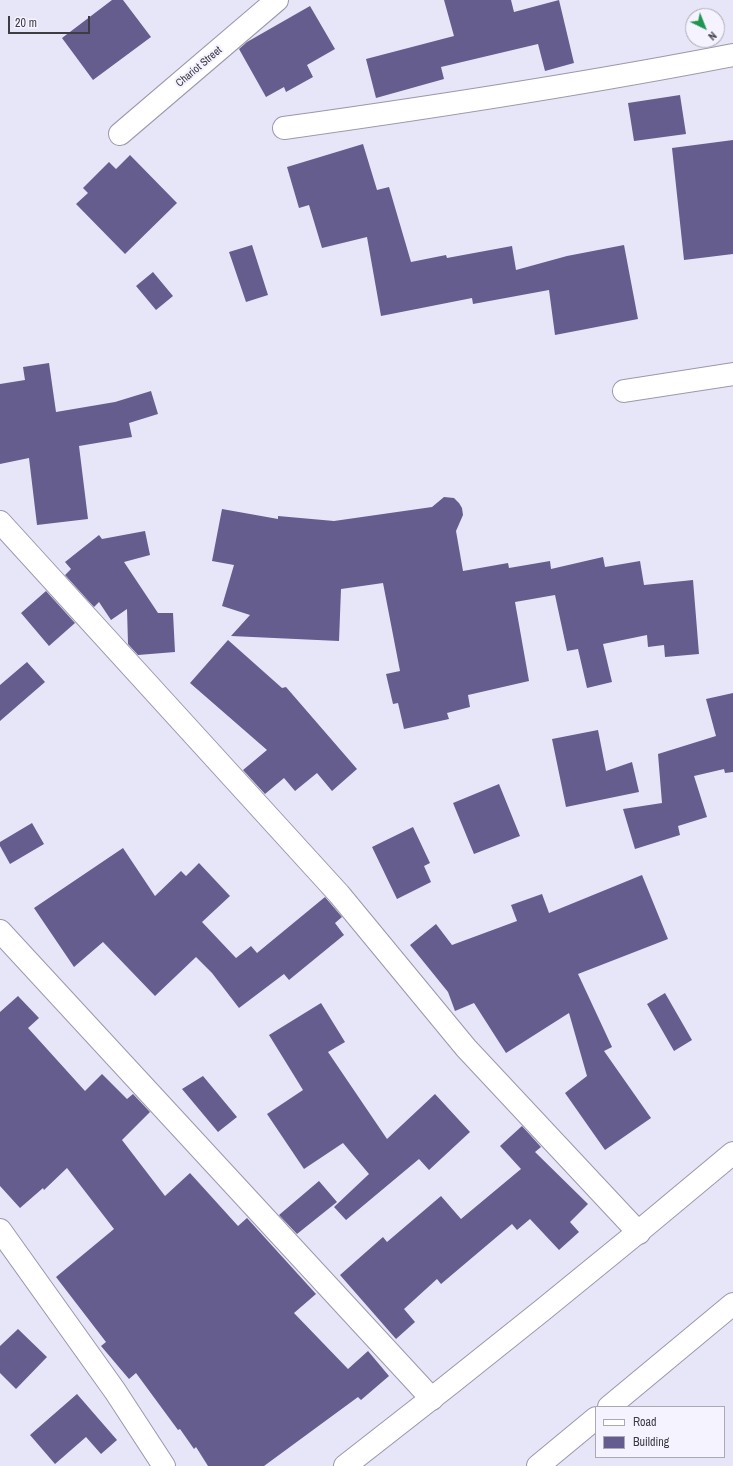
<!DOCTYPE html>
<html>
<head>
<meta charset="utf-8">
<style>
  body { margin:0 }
  #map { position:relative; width:733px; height:1466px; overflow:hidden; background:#e7e5f8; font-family:"Archivo Narrow",sans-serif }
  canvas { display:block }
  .legend { position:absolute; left:595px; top:1406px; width:130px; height:52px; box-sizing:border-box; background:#f4f3ff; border:1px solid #abaab4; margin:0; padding:5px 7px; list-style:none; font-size:12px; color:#3d3c43 }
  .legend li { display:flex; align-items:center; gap:8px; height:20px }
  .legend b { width:20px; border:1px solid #abaab4 }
  .north { position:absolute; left:685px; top:8px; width:40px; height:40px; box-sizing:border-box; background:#f4f3ff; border:1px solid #abaab4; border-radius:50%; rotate:137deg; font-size:11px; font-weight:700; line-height:16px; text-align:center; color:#3d3c43 }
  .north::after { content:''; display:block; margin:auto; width:14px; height:18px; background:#1e9551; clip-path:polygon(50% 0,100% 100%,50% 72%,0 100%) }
  .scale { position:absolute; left:8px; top:16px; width:82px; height:18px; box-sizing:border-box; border:2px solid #3d3c43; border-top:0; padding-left:5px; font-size:12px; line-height:14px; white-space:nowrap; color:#3d3c43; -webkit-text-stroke:3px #f4f3ff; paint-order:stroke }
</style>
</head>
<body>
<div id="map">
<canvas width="733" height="1466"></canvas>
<ul class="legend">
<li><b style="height:5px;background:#fff"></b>Road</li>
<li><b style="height:11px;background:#655d8d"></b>Building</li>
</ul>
<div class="north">N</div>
<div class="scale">20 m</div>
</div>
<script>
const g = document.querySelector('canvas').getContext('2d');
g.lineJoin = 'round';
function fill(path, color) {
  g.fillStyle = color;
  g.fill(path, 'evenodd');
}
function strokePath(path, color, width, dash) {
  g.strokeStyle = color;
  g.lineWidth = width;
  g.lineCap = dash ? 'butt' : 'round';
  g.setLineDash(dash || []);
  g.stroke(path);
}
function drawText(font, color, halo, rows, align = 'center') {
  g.font = font + ' "Archivo Narrow",sans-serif';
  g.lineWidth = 4;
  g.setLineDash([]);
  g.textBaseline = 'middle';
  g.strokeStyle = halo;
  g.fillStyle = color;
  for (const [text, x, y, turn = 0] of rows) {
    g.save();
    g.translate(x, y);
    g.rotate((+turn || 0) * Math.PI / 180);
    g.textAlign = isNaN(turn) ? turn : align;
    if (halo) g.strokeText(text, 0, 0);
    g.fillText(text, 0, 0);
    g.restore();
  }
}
fill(new Path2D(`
  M 112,0 L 123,0 L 151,37 L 93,80 L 62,38 Z
  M 444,0 L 511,0 L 514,12 L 559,0 L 574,63 L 545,71 L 538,44 L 441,67 L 444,79 L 376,98 L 366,59 L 454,36 Z
  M 310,6 L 335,49 L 307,65 L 313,77 L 286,92 L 284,87 L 266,97 L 239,49 L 247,42 Z
  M 680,95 L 686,134 L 634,141 L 628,103 Z
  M 733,140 L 733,254 L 684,260 L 672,148 Z
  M 363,144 L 377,190 L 389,187 L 411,262 L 446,255 L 447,258 L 512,246 L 516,270 L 567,256 L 624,245 L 638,319 L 555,335 L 549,290 L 473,304 L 472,298 L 381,316 L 367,237 L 322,248 L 309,205 L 299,208 L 287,167 Z
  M 130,155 L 177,203 L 125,254 L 76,204 L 88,193 L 83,188 L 109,162 L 116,169 Z
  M 252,245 L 268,295 L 246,302 L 229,252 Z
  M 153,272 L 173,296 L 156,310 L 136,286 Z
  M 49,363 L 56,412 L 115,402 L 151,391 L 158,414 L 129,423 L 132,437 L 79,446 L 88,519 L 37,525 L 29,458 L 0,464 L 0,384 L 25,380 L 23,367 Z
  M 444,497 L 454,498 L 459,503 L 462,508 L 463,515 L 456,531 L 463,571 L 508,563 L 509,568 L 550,561 L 551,569 L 603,557 L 605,567 L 640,561 L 644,585 L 693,580 L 699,654 L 665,657 L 664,645 L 648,647 L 647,635 L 603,644 L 612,682 L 587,688 L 578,649 L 567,651 L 555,595 L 515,602 L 529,681 L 468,695 L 470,707 L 447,713 L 449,719 L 404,729 L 398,703 L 393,704 L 386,674 L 400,671 L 383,583 L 341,589 L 339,641 L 231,636 L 250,615 L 222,606 L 234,565 L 212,561 L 222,509 L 278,519 L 278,516 L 334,521 L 432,507 Z
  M 145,531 L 150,555 L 124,562 L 158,613 L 173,613 L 175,652 L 138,655 L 128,644 L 127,609 L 111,620 L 99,602 L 94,607 L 65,575 L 71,569 L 65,562 L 99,535 L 102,539 Z
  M 46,591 L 75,623 L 49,646 L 21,613 Z
  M 228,640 L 282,688 L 286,687 L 357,769 L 332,791 L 317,773 L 295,791 L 284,778 L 265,794 L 243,770 L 267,750 L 190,683 Z
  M 27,662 L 45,682 L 0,721 L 0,685 Z
  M 733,693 L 733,772 L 725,773 L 724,769 L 694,776 L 707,817 L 678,826 L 680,835 L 635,849 L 623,809 L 662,803 L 658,754 L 716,736 L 706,699 Z
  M 598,730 L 606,771 L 632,762 L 639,792 L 566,807 L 552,739 Z
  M 499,784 L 520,836 L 474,854 L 453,803 Z
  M 32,823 L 44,844 L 10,864 L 0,846 L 0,842 Z
  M 413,827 L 430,863 L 424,866 L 431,882 L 397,899 L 372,847 Z
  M 123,848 L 155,896 L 181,871 L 186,876 L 199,863 L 230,896 L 202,922 L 236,958 L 251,946 L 257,953 L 325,897 L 342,917 L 335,923 L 344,935 L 289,980 L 284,974 L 239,1008 L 212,973 L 196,957 L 155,996 L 103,942 L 74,967 L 34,908 Z
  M 642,875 L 668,939 L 578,974 L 612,1047 L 604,1051 L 651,1118 L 605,1150 L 565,1093 L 587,1076 L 569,1013 L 506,1053 L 474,1003 L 455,1011 L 448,992 L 410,945 L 436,924 L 452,945 L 517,921 L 511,905 L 542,894 L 549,913 Z
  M 665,993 L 692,1040 L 674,1051 L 647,1004 Z
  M 18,996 L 39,1018 L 28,1028 L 85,1091 L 102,1074 L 127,1099 L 133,1094 L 150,1112 L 122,1140 L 165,1196 L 190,1173 L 238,1226 L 247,1218 L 316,1294 L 294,1313 L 348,1369 L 368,1351 L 389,1376 L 361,1400 L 358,1397 L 264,1466 L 208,1466 L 196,1447 L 194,1449 L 180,1429 L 178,1430 L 136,1373 L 129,1379 L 101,1346 L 106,1342 L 56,1277 L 114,1229 L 67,1168 L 44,1190 L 43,1188 L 20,1208 L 0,1186 L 0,1012 Z
  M 321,1003 L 345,1042 L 328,1052 L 387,1139 L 435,1094 L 470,1132 L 429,1170 L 419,1159 L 346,1220 L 334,1207 L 369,1174 L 343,1143 L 304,1169 L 267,1114 L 303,1090 L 269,1035 Z
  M 203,1076 L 237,1117 L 218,1132 L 182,1089 Z
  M 522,1126 L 541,1147 L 535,1152 L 588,1204 L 570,1222 L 579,1232 L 559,1250 L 530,1219 L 517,1230 L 512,1224 L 441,1284 L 437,1279 L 404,1309 L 415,1322 L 396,1339 L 340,1275 L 383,1237 L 387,1242 L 441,1196 L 461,1219 L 521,1169 L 500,1146 Z
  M 319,1181 L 337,1202 L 297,1234 L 279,1215 Z
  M 18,1329 L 47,1357 L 16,1389 L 0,1373 L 0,1346 Z
  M 77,1394 L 117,1440 L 101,1454 L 86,1437 L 55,1464 L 30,1435 Z`), '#655d8d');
const street = new Path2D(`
  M 284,128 C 434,107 584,84 733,55
  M 120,134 L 277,0
  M 624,391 L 733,374
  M 0,522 L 339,894 L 466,1048 L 639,1233
  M 0,931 L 432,1399
  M 0,1230 L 115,1391 L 164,1466`);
const secondary = new Path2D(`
  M 609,1407 L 733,1304
  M 345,1466 C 477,1364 606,1260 733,1153
  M 538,1466 L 596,1418`);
strokePath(street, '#9a98aa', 24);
strokePath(secondary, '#9a98aa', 24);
strokePath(street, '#fff', 22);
strokePath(secondary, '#fff', 22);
drawText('11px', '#3d3c43', '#f4f3ff', [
  ["Chariot Street",199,67,-40]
]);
</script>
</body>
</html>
